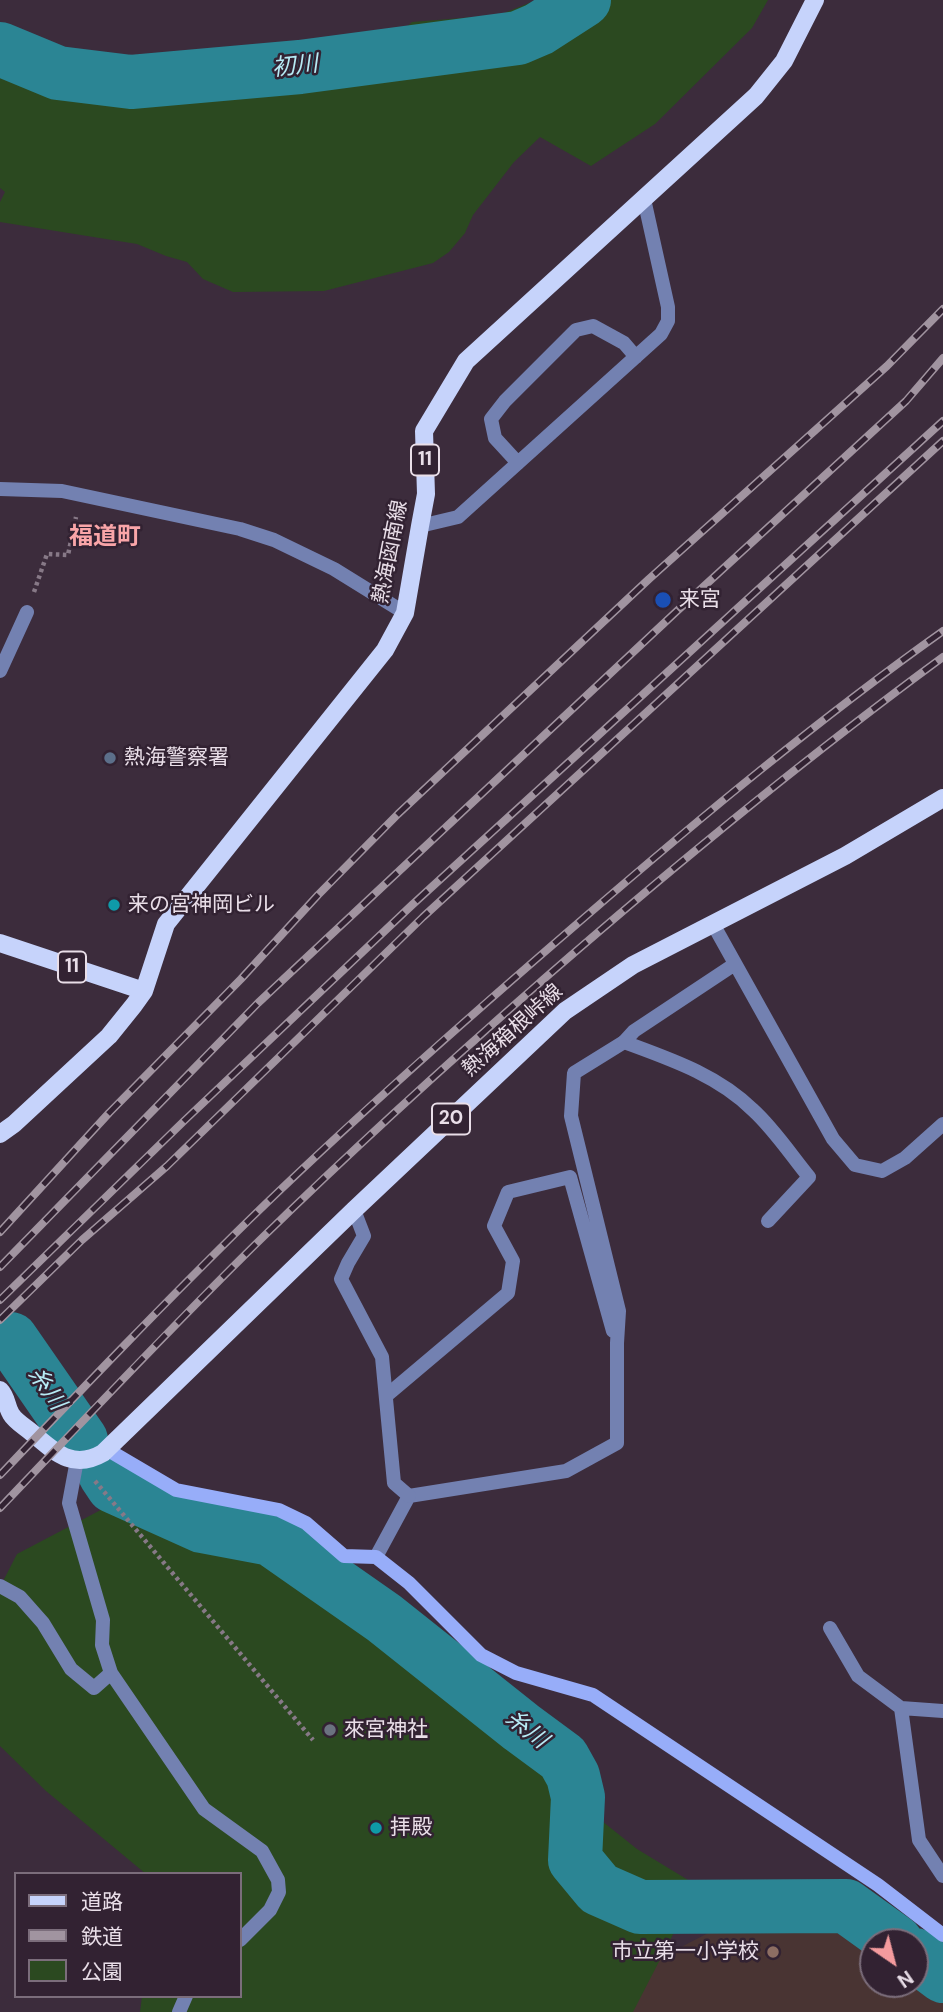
<!DOCTYPE html>
<html>
<head>
<meta charset="utf-8">
<style>
  body { margin:0 }
  #map { position:relative; width:943px; height:2012px; overflow:hidden; background:#3c2c3c; font-family:"DM Sans","Noto Sans JP",sans-serif }
  canvas { display:block }
  .legend { position:absolute; left:14px; top:1872px; width:228px; height:126px; box-sizing:border-box; background:#322232; border:2px solid #7b6d7b; margin:0; padding:9px 12px; list-style:none; font-size:21px; color:#e9dee8 }
  .legend li { display:flex; align-items:center; gap:14px; height:35px }
  .legend b { width:35px; border:2px solid #7b6d7b }
  .north { position:absolute; left:859px; top:1928px; width:70px; height:70px; box-sizing:border-box; background:#322232; border:2px solid #7b6d7b; border-radius:50%; rotate:145deg; font-size:19px; font-weight:700; line-height:28px; text-align:center; color:#e9dee8 }
  .north::after { content:''; display:block; margin:auto; width:24px; height:32px; background:#f59b9e; clip-path:polygon(50% 0,100% 100%,50% 72%,0 100%) }
</style>
</head>
<body>
<div id="map">
<canvas width="943" height="2012"></canvas>
<ul class="legend">
<li><b style="height:9px;background:#c6d3fb"></b>道路</li>
<li><b style="height:9px;background:#a194a0"></b>鉄道</li>
<li><b style="height:19px;background:#2b4920"></b>公園</li>
</ul>
<div class="north">N</div>
</div>
<script>
const g = document.querySelector('canvas').getContext('2d');
g.lineJoin = 'round';
function fill(path, color) {
  g.fillStyle = color;
  g.fill(path, 'evenodd');
}
function strokePath(path, color, width, dash) {
  g.strokeStyle = color;
  g.lineWidth = width;
  g.lineCap = dash ? 'butt' : 'round';
  g.setLineDash(dash || []);
  g.stroke(path);
}
function drawText(font, color, halo, rows, align = 'center') {
  g.font = font + ' "DM Sans","Noto Sans JP",sans-serif';
  g.lineWidth = 5;
  g.setLineDash([]);
  g.textBaseline = 'middle';
  g.strokeStyle = halo;
  g.fillStyle = color;
  for (const [text, x, y, turn = 0] of rows) {
    g.save();
    g.translate(x, y);
    g.rotate((+turn || 0) * Math.PI / 180);
    g.textAlign = isNaN(turn) ? turn : align;
    if (halo) g.strokeText(text, 0, 0);
    g.fillText(text, 0, 0);
    g.restore();
  }
}
fill(new Path2D(`
  M 861,1891 L 943,1961 L 943,2012 L 556,2012 L 712,1931 L 766,1915 L 832,1929 ZM 873,1942 L 915,1942 L 915,1984 L 873,1984 Z`), '#493433');
fill(new Path2D(`
  M 593,0 L 768,0 L 752,28 L 655,124 L 591,166 L 540,137 L 514,162 L 473,215 L 465,233 L 449,252 L 433,263 L 324,291 L 233,292 L 203,279 L 187,262 L 166,256 L 137,244 L 0,222 L 0,202 L 5,192 L 0,188 L 0,72 L 46,91 L 132,94 L 273,84 L 292,89 L 372,58 L 412,22 L 499,15 L 534,1 L 572,18 L 588,7 Z
  M 114,1503 L 280,1552 L 547,1777 L 637,1849 L 698,1886 L 633,2012 L 140,2012 L 142,1996 L 240,1996 L 240,1874 L 146,1874 L 46,1791 L 0,1746 L 0,1587 L 17,1554 Z`), '#2b4920');
strokePath(new Path2D(`
  M 0,49 L 58,73 L 131,82 L 300,67 L 518,38 L 539,29 L 584,0
  M 11,1339 L 81,1440
  M 105,1474 L 113,1486 L 202,1526 L 271,1539 L 384,1618 L 521,1727 L 563,1758 L 573,1776 L 578,1797 L 575,1860 L 599,1889 L 640,1907 L 846,1906 L 896,1942
  M 915,1955 L 943,1976`), '#2b8594', 54);
strokePath(new Path2D(`
  M 34,592 L 47,554 L 68,555 L 76,517
  M 95,1481 L 313,1740`), '#877987', 4.5, [3.5, 3.5]);
strokePath(new Path2D(`
  M 518,463 L 495,438 L 491,419 L 505,401 L 576,330 L 593,326 L 624,343 L 636,357
  M 420,526 L 458,517 L 661,334 L 668,321 L 668,307 L 644,199
  M 0,671 L 27,612
  M 386,1396 L 508,1293 L 513,1261 L 494,1226 L 508,1192 L 570,1177 L 613,1331
  M 376,1557 L 409,1496 L 566,1471 L 617,1443 L 617,1343 L 619,1311 L 571,1116 L 574,1073 L 624,1042`), '#7381b1', 14);
strokePath(new Path2D(`
  M 0,489 L 62,491 L 240,529 L 274,540 L 334,569 L 405,613
  M 713,924 L 833,1139 L 855,1165 L 882,1171 L 905,1158 L 943,1124
  M 735,964 L 634,1031 L 624,1042 C 670,1059 718,1075 753,1110 C 774,1129 791,1155 809,1177 L 768,1221
  M 354,1210 L 364,1236 L 348,1263 L 341,1279 L 382,1357 L 394,1483 L 409,1496
  M 77,1460 L 69,1503 L 103,1620 L 102,1645 L 111,1673 L 204,1809 L 262,1851 L 278,1880 L 279,1892 L 270,1910 L 240,1940
  M 0,1586 L 20,1597 L 43,1623 L 71,1669 L 94,1688 L 111,1673
  M 830,1628 L 858,1676 L 901,1708 L 943,1711
  M 901,1708 L 919,1840 L 943,1876
  M 179,2012 L 186,1996`), '#7381b1', 14);
strokePath(new Path2D(`
  M 108,1450 L 176,1490 L 279,1510 L 306,1523 L 344,1556 L 376,1557 L 409,1583 L 481,1655 L 516,1673 L 593,1695 L 878,1885 L 943,1935`), '#97adf9', 14);
strokePath(new Path2D(`
  M 0,943 L 144,991
  M 0,1134 L 14,1124 L 109,1036 L 134,1005 L 144,991 L 166,924 L 385,650 L 405,613 L 420,526 L 426,494 L 424,431 L 466,361 L 756,96 L 784,61 L 815,0
  M 0,1390 C 7,1397 6,1406 11,1414 C 15,1421 25,1427 31,1432 C 54,1451 72,1471 103,1453 L 354,1210 L 565,1011 L 633,965 L 845,856 L 943,798`), '#c6d3fb', 18);
const rail = new Path2D(`
  M 0,1232 L 109,1113 L 241,979 L 318,895 L 398,814 L 649,579 L 887,366 L 943,309
  M 0,1267 L 258,1003 L 677,611 L 906,401 L 943,358
  M 0,1300 L 184,1121 L 412,905 L 943,421
  M 0,1320 L 82,1240 L 167,1166 L 423,917 L 943,441
  M 0,1475 C 82,1389 164,1303 249,1220 C 357,1115 471,1015 585,917 C 701,817 819,719 943,631
  M 0,1508 C 87,1417 173,1325 263,1237 C 354,1148 449,1062 545,978 C 674,866 805,758 943,657`);
strokePath(rail, '#a194a0', 8);
strokePath(rail, '#322232', 5, [16]);
for (const [x, y, r, color] of [
  [663,600,9,"#1a4fb4"],
  [110,758,7,"#5c6f8a"],
  [114,905,7,"#0f9aa8"],
  [330,1730,7,"#6b7280"],
  [376,1828,7,"#0f9aa8"],
  [773,1952,7,"#8d6e63"]
]) {
  const dot = new Path2D();
  dot.arc(x, y, r, 0, 2 * Math.PI);
  g.fillStyle = color;
  g.fill(dot);
  strokePath(dot, '#322232', 2.5);
}
for (const [x, y, w] of [
  [425,460,28],
  [72,967,28],
  [451,1119,38]
]) {
  const box = new Path2D();
  box.roundRect(x - w / 2, y - 15.5, w, 31, 5);
  g.fillStyle = '#322232';
  g.fill(box);
  strokePath(box, '#e9dee8', 2);
}
drawText('bold 19px', '#e9dee8', null, [
  ["11",425,460],
  ["11",72,967],
  ["20",451,1119]
]);
drawText('21px', '#e9dee8', '#322232', [
  ["熱海函南線",391,552,-79],
  ["熱海箱根峠線",513,1031,-42]
]);
drawText('21px', '#e9dee8', '#322232', [
  ["来宮",679,600],
  ["熱海警察署",124,758],
  ["来の宮神岡ビル",128,905],
  ["來宮神社",344,1730],
  ["拝殿",390,1828],
  ["市立第一小学校",759,1952,"right"]
], 'left');
drawText('italic 23px', '#b7ebf5', '#322232', [
  ["初川",295,67,-6],
  ["糸川",46,1389,55],
  ["糸川",526,1730,38]
]);
drawText('bold 24px', '#f9a5a8', '#322232', [
  ["福道町",105,538]
]);
</script>
</body>
</html>
